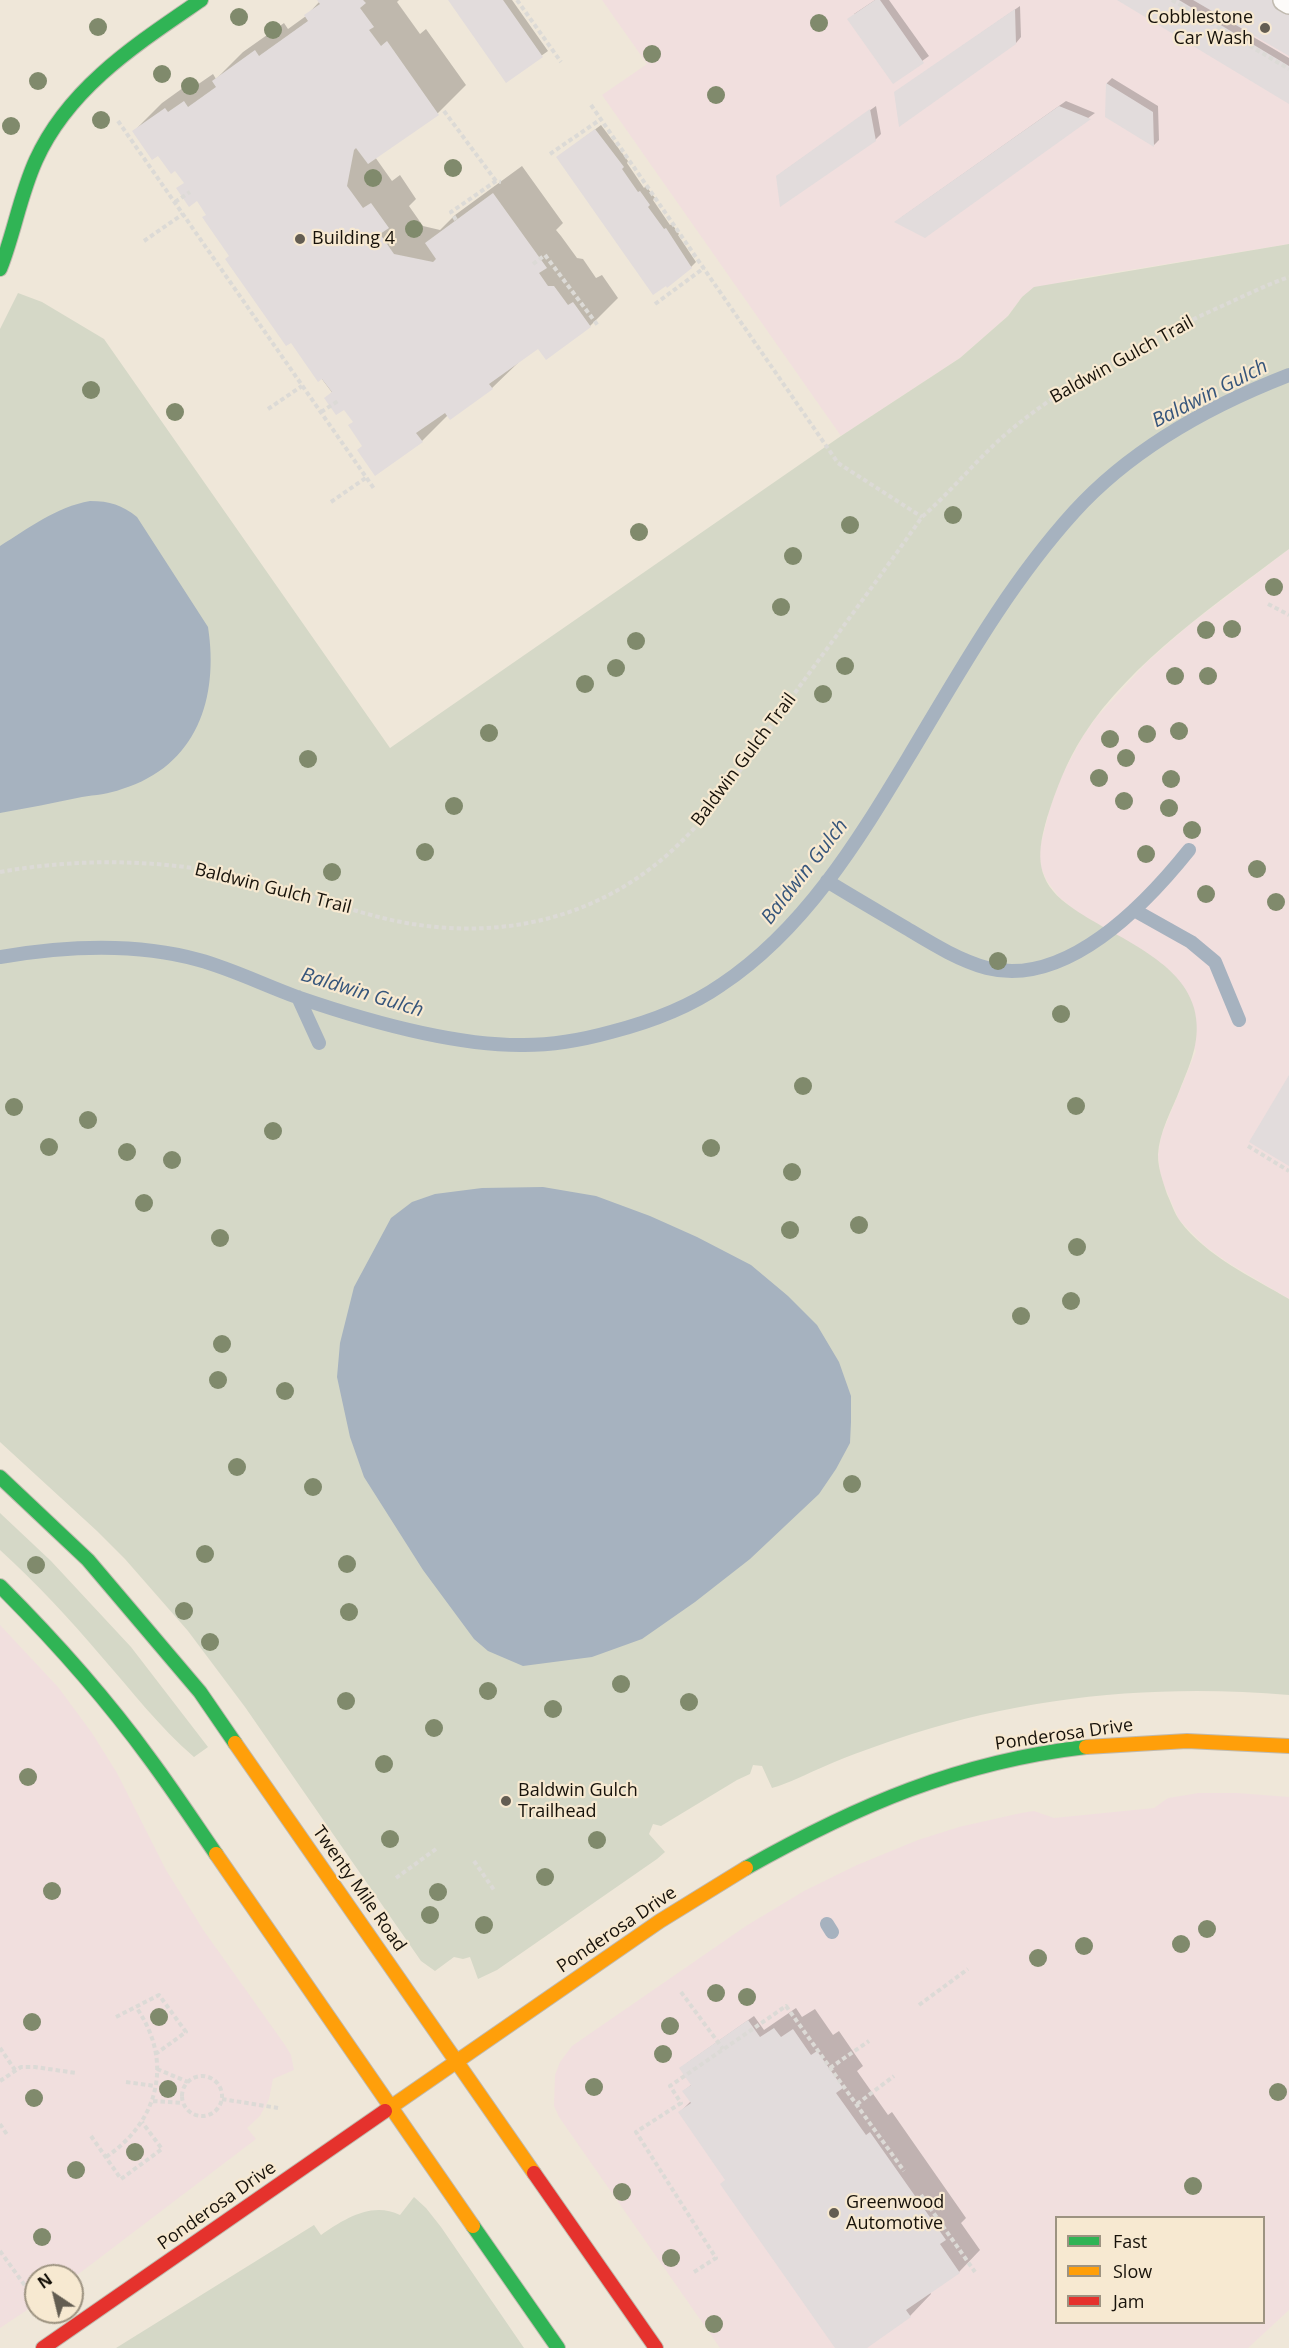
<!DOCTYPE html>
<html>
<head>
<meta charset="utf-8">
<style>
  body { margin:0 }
  #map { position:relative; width:1289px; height:2348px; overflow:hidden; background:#efe7d9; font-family:"Open Sans",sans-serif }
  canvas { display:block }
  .legend { position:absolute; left:1055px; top:2216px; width:210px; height:108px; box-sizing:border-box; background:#f7e9d1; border:2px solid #9d9381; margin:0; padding:8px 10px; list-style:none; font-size:18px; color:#17120a }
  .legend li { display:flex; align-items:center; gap:12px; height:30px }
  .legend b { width:30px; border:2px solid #9d9381 }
  .north { position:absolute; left:24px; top:2264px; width:60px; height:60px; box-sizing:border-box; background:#f7e9d1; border:2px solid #9d9381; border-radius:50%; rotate:325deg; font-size:16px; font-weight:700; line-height:24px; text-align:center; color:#17120a }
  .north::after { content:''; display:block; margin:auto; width:21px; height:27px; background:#635d52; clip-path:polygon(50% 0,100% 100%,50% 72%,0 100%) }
</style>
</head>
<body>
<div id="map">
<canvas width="1289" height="2348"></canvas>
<ul class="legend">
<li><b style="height:8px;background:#30b455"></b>Fast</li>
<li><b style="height:8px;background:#ff9f0a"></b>Slow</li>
<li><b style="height:8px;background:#e5322d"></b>Jam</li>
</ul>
<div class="north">N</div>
</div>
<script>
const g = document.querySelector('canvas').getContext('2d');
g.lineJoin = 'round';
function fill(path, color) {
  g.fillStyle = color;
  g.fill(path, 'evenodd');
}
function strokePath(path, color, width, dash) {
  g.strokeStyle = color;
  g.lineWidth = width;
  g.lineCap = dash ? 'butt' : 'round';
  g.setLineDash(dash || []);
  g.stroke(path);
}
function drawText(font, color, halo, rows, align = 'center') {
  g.font = font + ' "Open Sans",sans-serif';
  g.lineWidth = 4.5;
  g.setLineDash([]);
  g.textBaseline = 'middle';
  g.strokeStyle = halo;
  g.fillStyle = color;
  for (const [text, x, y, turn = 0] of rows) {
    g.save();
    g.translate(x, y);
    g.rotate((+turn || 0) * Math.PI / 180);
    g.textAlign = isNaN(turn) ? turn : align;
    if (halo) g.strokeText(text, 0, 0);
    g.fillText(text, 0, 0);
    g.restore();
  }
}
fill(new Path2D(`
  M 602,0 L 1289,0 L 1289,244 L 1068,280 L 1022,297 L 1008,316 L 960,358 L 841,436 L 602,95 L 647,64 Z
  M 1289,549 L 1289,1299 L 1227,1262 L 1205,1246 L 1179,1220 L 1161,1178 L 1158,1156 L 1161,1136 L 1196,1051 L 1076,911 L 1059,897 L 1047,881 L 1041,868 L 1039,851 L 1050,808 L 1061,777 L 1083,736 L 1095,719 L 1146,663 L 1189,625 Z
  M 0,1625 L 58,1687 L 92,1733 L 117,1773 L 166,1870 L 204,1931 L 285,2045 L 291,2055 L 294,2070 L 273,2079 L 269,2099 L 260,2116 L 247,2128 L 256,2139 L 72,2279 L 72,2276 L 36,2276 L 36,2304 L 0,2328 Z
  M 1199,1793 L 1237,1793 L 1289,1797 L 1289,2310 L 1248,2348 L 720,2348 L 559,2117 L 554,2106 L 555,2075 L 560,2062 L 572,2046 L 746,1926 L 804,1891 L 857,1865 L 918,1840 L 959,1827 L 1021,1813 L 1034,1811 L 1054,1818 L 1154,1808 L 1168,1798 ZM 1056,2218 L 1264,2218 L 1264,2322 L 1056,2322 Z`), '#f1dfde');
fill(new Path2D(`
  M 1289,244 L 1289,549 C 1220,601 1130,662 1083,736 C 1067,761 1056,789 1047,818 C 1038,849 1034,876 1062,900 C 1101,933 1180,955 1194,1008 C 1202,1038 1191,1062 1180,1089 C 1172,1110 1159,1132 1158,1155 C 1158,1169 1163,1181 1167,1194 C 1171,1202 1174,1213 1180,1221 C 1206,1256 1252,1277 1289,1299 L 1289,1695 C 1162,1684 1034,1695 912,1734 C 882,1744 852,1754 823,1767 C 806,1774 790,1783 772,1788 L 762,1766 L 753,1765 L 750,1774 L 737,1780 L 661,1826 L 653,1824 L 649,1834 L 665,1852 L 657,1859 L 497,1970 L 478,1979 L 470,1957 L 463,1959 L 454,1957 L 435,1971 L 421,1961 L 245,1707 L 188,1631 L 125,1559 L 97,1531 L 0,1442 L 0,329 L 18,293 L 42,302 L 104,339 L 390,748 L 841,436 L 960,358 L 1008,316 L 1022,297 L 1034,287 Z
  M 0,1513 L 51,1561 L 131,1647 L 208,1747 L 194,1757 C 159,1727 132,1691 101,1656 C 70,1619 36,1583 0,1550 Z
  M 414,2197 L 426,2208 L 441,2227 L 524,2348 L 116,2348 L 314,2225 L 321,2235 C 344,2219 372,2201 400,2215 Z`), '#d5d8c7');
fill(new Path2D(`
  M 90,501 C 110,501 122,505 137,517 L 208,627 C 219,698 197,766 122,789 C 109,794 95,795 82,797 C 54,803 27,808 0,813 L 0,546 C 29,528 56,507 90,501 Z
  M 543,1187 L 596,1196 L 650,1216 L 697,1237 L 751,1265 L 788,1296 L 817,1325 L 839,1362 L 851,1396 L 851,1422 L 850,1443 L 836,1469 L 819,1494 L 750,1559 L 695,1602 L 642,1639 L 592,1657 L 523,1666 L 488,1651 L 474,1639 L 423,1570 L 364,1477 L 350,1437 L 337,1377 L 340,1343 L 354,1287 L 391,1218 L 412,1202 L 435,1194 L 482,1188 Z`), '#a6b2bf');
fill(new Path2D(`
  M 319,0 L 399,0 L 397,2 L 420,34 L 426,29 L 466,85 L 438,113 L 375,157 L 392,181 L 400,175 L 416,199 L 409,206 L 423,226 L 440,230 L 455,215 L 522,166 L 563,223 L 556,230 L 561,236 L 577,258 L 583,259 L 596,278 L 602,275 L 618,298 L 590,326 L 539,347 L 521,360 L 492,388 L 448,415 L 422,441 L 363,445 L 354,422 L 230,256 L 207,214 L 176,169 L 134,131 L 162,103 L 194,80 L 197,85 L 213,74 L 216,79 L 243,52 L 284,23 L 288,29 L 306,16 L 320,1 Z
  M 450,0 L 512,0 L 548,51 L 506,81 Z
  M 875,0 L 889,0 L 929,56 L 893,82 L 854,14 Z
  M 1120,0 L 1289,0 L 1289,54 L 1252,32 L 1250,35 L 1289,58 L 1289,102 Z
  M 1020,6 L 1021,37 L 1016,43 L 895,93 Z
  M 1112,78 L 1158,106 L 1159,140 L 1154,145 L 1107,116 L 1107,83 Z
  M 1066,101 L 1095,113 L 925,236 L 902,217 Z
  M 876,106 L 881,134 L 875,140 L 784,171 Z
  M 601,125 L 628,161 L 627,163 L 644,188 L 646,186 L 655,198 L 653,200 L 670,225 L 672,224 L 679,234 L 678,235 L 696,262 L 691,267 L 558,157 Z
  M 796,2008 L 802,2017 L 815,2009 L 833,2035 L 839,2031 L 863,2066 L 857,2071 L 888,2115 L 892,2112 L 966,2218 L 961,2223 L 980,2250 L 959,2272 L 930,2292 L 931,2294 L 910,2316 L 864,2348 L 837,2348 L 726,2179 L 680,2112 L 691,2101 L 684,2091 L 692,2084 L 687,2063 L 754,2016 L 764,2030 Z`), '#0003');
strokePath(new Path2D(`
  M 827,881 C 853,897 879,912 906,928 C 931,943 958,960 987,968 C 1066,988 1145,905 1189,850
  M 1134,910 L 1191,942 L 1215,962 L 1239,1020
  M 0,957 C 65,946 135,942 199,960 C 232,969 264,985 297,997 C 364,1020 453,1046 524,1045 C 554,1045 582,1040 611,1032 C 650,1022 688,1008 721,985 C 804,930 858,841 908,758 C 959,673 1007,586 1074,512 C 1132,448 1209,406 1289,375
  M 298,997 L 319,1043
  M 827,1924 L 832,1932`), '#a6b2bf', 14);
fill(new Path2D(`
  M 317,0 L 363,0 L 366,3 L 360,8 L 374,27 L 369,30 L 381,46 L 387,41 L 439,115 L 368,164 L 356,148 L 354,150 L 347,186 L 363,208 L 371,203 L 389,228 L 380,234 L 394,254 L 433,262 L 436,259 L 425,243 L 493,193 L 547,268 L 539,273 L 548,286 L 554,286 L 568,305 L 573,302 L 591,327 L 546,360 L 538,349 L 489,384 L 493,389 L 450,420 L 445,413 L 416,433 L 423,442 L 375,476 L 357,450 L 362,446 L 348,425 L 353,422 L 344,410 L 336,415 L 324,398 L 332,392 L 322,379 L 318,382 L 291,343 L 286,346 L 225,259 L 229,256 L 202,217 L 206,215 L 197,201 L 189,207 L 176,188 L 184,183 L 175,171 L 171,174 L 158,156 L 152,160 L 132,131 L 165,108 L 168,112 L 184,101 L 188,107 L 216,87 L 212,81 L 255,50 L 259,56 L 308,21 L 304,15 L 320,4 Z
  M 448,0 L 503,0 L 543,57 L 506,83 Z
  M 875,0 L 880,0 L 924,63 L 893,84 L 847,19 Z
  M 1117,0 L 1179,0 L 1289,66 L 1289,104 Z
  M 1193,0 L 1289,0 L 1289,56 Z
  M 1015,9 L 1016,44 L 899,127 L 894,92 Z
  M 1106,83 L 1153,112 L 1154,147 L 1105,117 Z
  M 1059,106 L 1091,119 L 925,238 L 894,222 Z
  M 870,109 L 876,141 L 780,207 L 776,176 Z
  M 595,129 L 624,167 L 622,169 L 638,192 L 640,191 L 650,205 L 648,207 L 664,229 L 666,228 L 692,268 L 667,288 L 666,286 L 653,295 L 556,157 Z
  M 1289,1075 L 1289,1166 L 1249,1142 Z
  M 748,2020 L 760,2037 L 774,2028 L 781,2037 L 793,2029 L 811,2055 L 817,2051 L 843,2088 L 836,2093 L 866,2135 L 870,2132 L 946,2240 L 940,2244 L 960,2273 L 906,2310 L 911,2317 L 867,2348 L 835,2348 L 720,2184 L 725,2180 L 678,2112 L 691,2103 L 682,2091 L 691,2085 L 679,2068 Z`), '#e2dcdc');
const lane = new Path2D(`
  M 1284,0 L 1289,3`);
const fast = new Path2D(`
  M 0,269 C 14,234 20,195 36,160 C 69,87 137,44 201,0
  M 0,1477 L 88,1560 L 200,1692 L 235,1743
  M 0,1586 C 54,1640 105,1697 150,1759 C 173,1790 194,1822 216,1854
  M 746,1868 C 858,1805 958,1762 1086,1747
  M 473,2226 L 558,2348`);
const slow = new Path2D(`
  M 235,1743 L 534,2173
  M 1086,1747 L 1187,1741 L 1289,1746
  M 216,1854 L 473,2226
  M 385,2111 L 660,1921 L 746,1868`);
const jam = new Path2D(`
  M 534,2173 L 656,2348
  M 43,2348 L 385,2111`);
strokePath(lane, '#c0baaf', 24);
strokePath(fast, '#c0baaf', 16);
strokePath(slow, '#c0baaf', 16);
strokePath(jam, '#c0baaf', 16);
strokePath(new Path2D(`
  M 517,0 L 561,62
  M 1172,0 L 1289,69
  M 591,105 L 838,463 L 922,517
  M 444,111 L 496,181
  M 118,121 L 375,490
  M 550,154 L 601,119
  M 175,202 L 190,192
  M 456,220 L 451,212 L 496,181 L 501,182
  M 144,241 L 183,214
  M 533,264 L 545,255 L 599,327
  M 655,304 L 704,268
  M 268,409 L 302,386
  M 321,412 L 338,401
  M 331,502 L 367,477
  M 1268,604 L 1289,615
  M 0,872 C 72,859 146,859 218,872 C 271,882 322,902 375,916 C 488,946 602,923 685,838 C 724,798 754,749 787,704 C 832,641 878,580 922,517 C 954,489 980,455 1013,428 C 1076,377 1149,339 1222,306 C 1244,296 1266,285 1289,277
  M 1248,1146 L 1289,1171
  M 474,1861 L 494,1890
  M 396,1878 L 436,1849
  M 681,1992 L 723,2049
  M 919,2005 L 968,1969
  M 116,2017 L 159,1995 L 186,2032 L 157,2053
  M 0,2048 L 15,2070
  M 830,2068 L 869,2041
  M 157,2069 L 188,2082
  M182 2096a20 20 0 1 1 40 0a20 20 0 1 1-40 0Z
  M 0,2081 L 21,2067 L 35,2067 L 76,2073
  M 126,2082 L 155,2086
  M 222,2099 L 278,2108
  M 153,2101 L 183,2103
  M 857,2104 L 894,2076
  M 0,2124 L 8,2136
  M 91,2136 L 121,2179 L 162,2149 L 142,2122
  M 106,2157 C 159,2121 174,2061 136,2007
  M 921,2195 L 975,2272
  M 0,2251 L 26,2287
  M 694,2272 L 716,2258 L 636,2132 L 681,2103 L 670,2086 L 786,2006 L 904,2171`), '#dcdad6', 4, [4.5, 3]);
strokePath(lane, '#fdfbf9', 21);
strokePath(fast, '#30b455', 14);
strokePath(slow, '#ff9f0a', 14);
strokePath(jam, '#e5322d', 14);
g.fillStyle = '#808a6c';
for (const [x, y] of [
  [239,17],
  [819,23],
  [98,27],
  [273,30],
  [652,54],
  [162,74],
  [38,81],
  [190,86],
  [716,95],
  [101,120],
  [11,126],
  [453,168],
  [373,178],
  [414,229],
  [91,390],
  [175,412],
  [953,515],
  [850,525],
  [639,532],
  [793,556],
  [1274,587],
  [781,607],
  [1232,629],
  [1206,630],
  [636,641],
  [845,666],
  [616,668],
  [1175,676],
  [1208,676],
  [585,684],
  [823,694],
  [1179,731],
  [489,733],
  [1147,734],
  [1110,739],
  [1126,758],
  [308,759],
  [1099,778],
  [1171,779],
  [1124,801],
  [454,806],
  [1169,808],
  [1192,830],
  [425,852],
  [1146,854],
  [1257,869],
  [332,872],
  [1206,894],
  [1276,902],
  [998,961],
  [1061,1014],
  [803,1086],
  [1076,1106],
  [14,1107],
  [88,1120],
  [273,1131],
  [49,1147],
  [711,1148],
  [127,1152],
  [172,1160],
  [792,1172],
  [144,1203],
  [859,1225],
  [790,1230],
  [220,1238],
  [1077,1247],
  [1071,1301],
  [1021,1316],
  [222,1344],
  [218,1380],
  [285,1391],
  [237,1467],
  [852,1484],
  [313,1487],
  [205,1554],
  [347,1564],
  [36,1565],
  [184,1611],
  [349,1612],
  [210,1642],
  [621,1684],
  [488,1691],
  [346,1701],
  [689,1702],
  [553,1709],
  [434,1728],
  [384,1764],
  [28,1777],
  [390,1839],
  [597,1840],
  [545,1877],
  [52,1891],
  [438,1892],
  [430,1915],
  [484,1925],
  [1207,1929],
  [1181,1944],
  [1084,1946],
  [1038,1958],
  [716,1993],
  [747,1997],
  [159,2017],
  [32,2022],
  [670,2026],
  [663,2054],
  [594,2087],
  [168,2089],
  [1278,2092],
  [34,2098],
  [135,2152],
  [76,2170],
  [1193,2186],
  [622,2192],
  [42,2237],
  [671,2258],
  [714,2324]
]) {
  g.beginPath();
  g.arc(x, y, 9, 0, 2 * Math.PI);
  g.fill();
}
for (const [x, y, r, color] of [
  [1265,28,6,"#635d52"],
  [300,239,6,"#635d52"],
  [506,1801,6,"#635d52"],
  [834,2213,6,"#635d52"]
]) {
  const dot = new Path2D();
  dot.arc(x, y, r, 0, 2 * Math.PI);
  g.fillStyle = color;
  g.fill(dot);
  strokePath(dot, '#f7e9d1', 2);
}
drawText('18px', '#17120a', '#f7e9d1', [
  ["Cobblestone",1253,18,"right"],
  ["Car Wash",1253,39,"right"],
  ["Building 4",312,239],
  ["Baldwin Gulch",518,1791],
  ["Trailhead",518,1812],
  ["Greenwood",846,2203],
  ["Automotive",846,2224]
], 'left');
drawText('18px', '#17120a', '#f7e9d1', [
  ["Baldwin Gulch Trail",1122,360,-29],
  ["Baldwin Gulch Trail",744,760,-53],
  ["Baldwin Gulch Trail",273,889,14],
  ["Ponderosa Drive",1064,1735,-8],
  ["Twenty Mile Road",359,1889,55],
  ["Ponderosa Drive",617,1930,-34],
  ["Ponderosa Drive",217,2206,-35]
]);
drawText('italic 20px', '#36557b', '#f7e9d1', [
  ["Baldwin Gulch",1210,394,-27],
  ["Baldwin Gulch",805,872,-52],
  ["Baldwin Gulch",362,993,17]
]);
</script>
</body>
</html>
